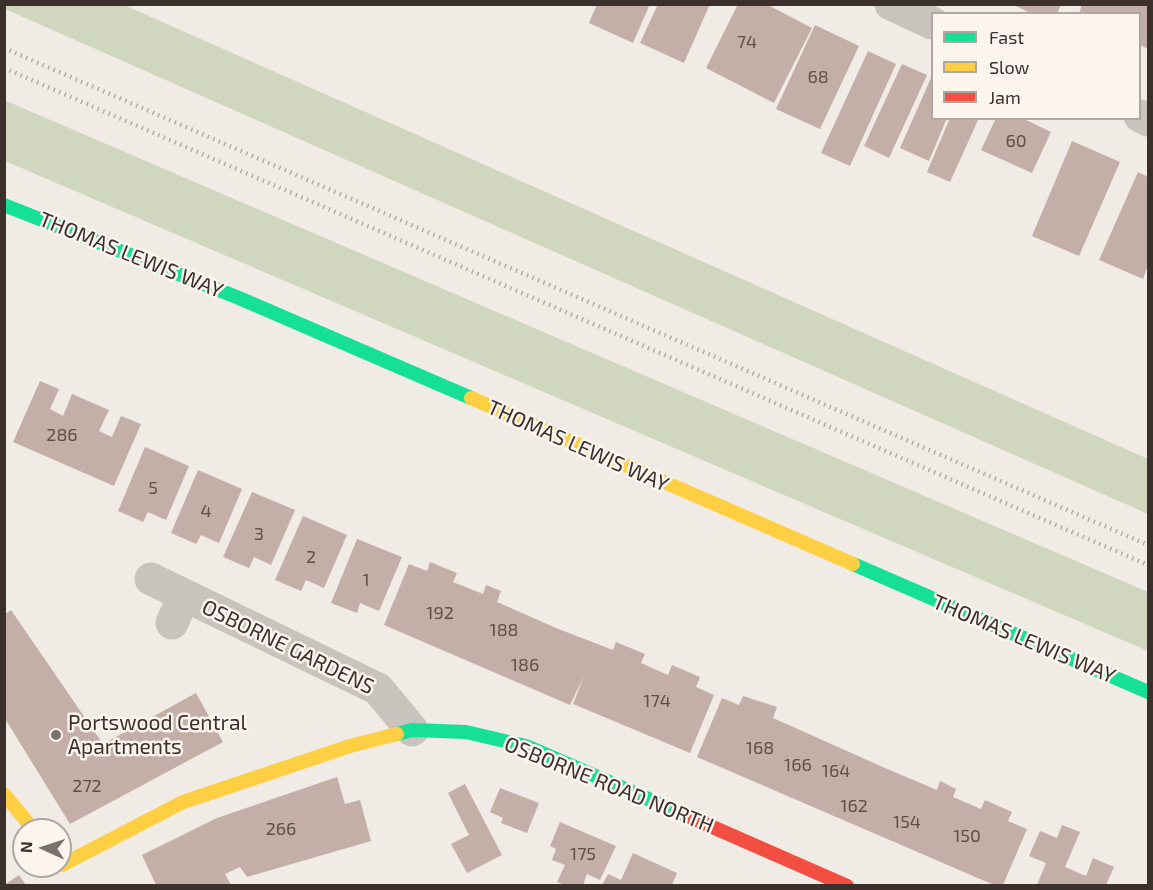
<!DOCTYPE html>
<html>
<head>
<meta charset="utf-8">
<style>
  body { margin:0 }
  #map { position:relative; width:1153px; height:890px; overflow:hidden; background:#f0ebe5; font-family:"Exo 2",sans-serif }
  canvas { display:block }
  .frame { position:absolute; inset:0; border:6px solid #3b302b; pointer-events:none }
  .legend { position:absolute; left:931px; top:12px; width:210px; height:108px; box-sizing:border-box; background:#fbf5ee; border:2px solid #aea6a0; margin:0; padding:8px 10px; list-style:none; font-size:18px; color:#3b302b }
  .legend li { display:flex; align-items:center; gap:12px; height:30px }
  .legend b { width:30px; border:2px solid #aea6a0 }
  .north { position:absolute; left:12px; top:818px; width:60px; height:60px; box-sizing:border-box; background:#fbf5ee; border:2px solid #aea6a0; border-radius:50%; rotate:273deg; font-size:16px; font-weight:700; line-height:24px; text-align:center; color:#3b302b }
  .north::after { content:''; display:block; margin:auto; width:21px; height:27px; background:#7a716c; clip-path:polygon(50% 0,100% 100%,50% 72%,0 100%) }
</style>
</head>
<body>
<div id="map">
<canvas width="1153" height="890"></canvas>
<div class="frame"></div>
<ul class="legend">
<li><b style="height:8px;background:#16e098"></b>Fast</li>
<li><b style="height:8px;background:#ffcf43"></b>Slow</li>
<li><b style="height:8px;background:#f24e42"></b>Jam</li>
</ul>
<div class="north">N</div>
</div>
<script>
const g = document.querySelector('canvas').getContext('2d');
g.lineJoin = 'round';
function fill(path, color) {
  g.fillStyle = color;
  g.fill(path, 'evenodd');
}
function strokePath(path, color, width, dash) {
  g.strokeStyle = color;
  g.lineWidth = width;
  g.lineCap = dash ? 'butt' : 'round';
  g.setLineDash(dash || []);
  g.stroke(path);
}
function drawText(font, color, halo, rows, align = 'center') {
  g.font = font + ' "Exo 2",sans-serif';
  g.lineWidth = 5;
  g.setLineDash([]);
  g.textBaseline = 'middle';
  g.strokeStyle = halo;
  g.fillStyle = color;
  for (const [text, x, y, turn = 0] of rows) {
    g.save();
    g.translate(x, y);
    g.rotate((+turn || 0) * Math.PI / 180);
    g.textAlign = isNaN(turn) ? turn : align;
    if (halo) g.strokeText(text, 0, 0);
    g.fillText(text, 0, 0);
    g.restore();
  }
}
fill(new Path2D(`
  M 5,4 L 124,5 L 1148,459 L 1148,514 L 5,9 Z
  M 4,100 L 1148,592 L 1148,651 L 5,161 Z`), '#d1d6bf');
fill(new Path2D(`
  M 597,4 L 650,4 L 633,43 L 589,23 Z
  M 658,4 L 710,4 L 684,63 L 640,43 Z
  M 738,4 L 766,4 L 812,28 L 774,103 L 706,68 Z
  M 1012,4 L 1061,4 L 1057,14 L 1032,14 Z
  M 1082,4 L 1148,4 L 1148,49 L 1140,45 L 1140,14 L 1079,14 Z
  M 815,25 L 859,46 L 820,129 L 776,109 Z
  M 868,51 L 896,64 L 850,166 L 821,153 Z
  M 902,64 L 927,75 L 889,158 L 864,146 Z
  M 931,78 L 932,79 L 932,118 L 947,118 L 929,161 L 900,148 Z
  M 950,118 L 979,118 L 950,182 L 927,172 Z
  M 996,118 L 1022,118 L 1051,132 L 1032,173 L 981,150 Z
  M 1072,141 L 1120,162 L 1079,256 L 1032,236 Z
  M 1138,172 L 1148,177 L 1148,265 L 1143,279 L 1099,260 Z
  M 40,381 L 59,389 L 50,409 L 63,416 L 72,394 L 109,410 L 99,431 L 105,434 L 112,437 L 121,416 L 141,424 L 114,486 L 13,442 Z
  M 145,447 L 189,466 L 166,520 L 148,512 L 143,522 L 118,511 Z
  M 198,470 L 242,489 L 219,543 L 201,535 L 196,544 L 171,533 Z
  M 252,492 L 295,510 L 271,565 L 254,557 L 249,568 L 223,557 Z
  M 303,516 L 347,535 L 324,588 L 306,580 L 301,591 L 275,580 Z
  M 357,539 L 402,557 L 379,611 L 360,603 L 357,613 L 331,603 Z
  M 430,562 L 457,573 L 453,582 L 483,594 L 486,585 L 501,591 L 497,602 L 556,628 L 613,650 L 616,642 L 645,654 L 641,663 L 668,675 L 672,665 L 700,677 L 696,687 L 714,695 L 690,753 L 573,704 L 584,676 L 570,705 L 384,625 L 409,564 L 427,571 Z
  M 11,610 L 103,744 L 196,693 L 223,742 L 70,824 L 4,717 L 4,615 Z
  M 743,696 L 777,707 L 773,718 L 885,768 L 937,790 L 940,781 L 956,789 L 953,797 L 981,809 L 985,800 L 1012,812 L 1008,821 L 1027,829 L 1003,885 L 994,885 L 697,757 L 722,698 L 739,705 Z
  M 337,777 L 345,804 L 360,800 L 371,841 L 247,877 L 240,867 L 225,874 L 231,885 L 156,885 L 142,855 L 217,818 Z
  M 465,784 L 502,855 L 467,873 L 451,844 L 469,835 L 448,793 Z
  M 500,788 L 539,803 L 527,833 L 501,823 L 503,818 L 490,812 Z
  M 560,822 L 616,846 L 600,880 L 587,874 L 583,885 L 565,885 L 557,882 L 565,865 L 552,860 L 556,849 L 550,846 Z
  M 1062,825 L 1080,832 L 1065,867 L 1086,876 L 1093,858 L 1114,867 L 1106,885 L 1037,885 L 1046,863 L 1029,856 L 1040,831 L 1057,838 Z
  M 633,853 L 677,873 L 672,885 L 602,885 L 608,874 L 621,880 Z
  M 19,875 L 26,885 L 4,885 Z`), '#c3afa7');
strokePath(new Path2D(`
  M 891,4 L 932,23
  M 1140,116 L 1148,120
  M 151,579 L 378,689 L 412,730
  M 172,623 L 184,595`), '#c9c3be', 33);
strokePath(new Path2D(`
  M 4,205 L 239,298 L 471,398
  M 853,564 L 1148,692
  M 397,734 L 412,730 L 466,732 L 526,746 L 692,818`), '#16e098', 14);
strokePath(new Path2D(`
  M 471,398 L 853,564
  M 4,794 L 34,830
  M 62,865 L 183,802 L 350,746 L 397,734`), '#ffcf43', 14);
strokePath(new Path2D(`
  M 692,818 L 847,886`), '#f24e42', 14);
strokePath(new Path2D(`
  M 4,48 L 1148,545
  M 4,68 L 1148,565`), '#b1aca8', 4.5, [1.5, 4.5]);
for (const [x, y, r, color] of [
  [56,735,6,"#7a716c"]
]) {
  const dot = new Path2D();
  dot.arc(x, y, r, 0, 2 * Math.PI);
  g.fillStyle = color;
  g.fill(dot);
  strokePath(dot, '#fbf5ee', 2);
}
drawText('18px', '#5d504a', null, [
  ["74",747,42],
  ["68",818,77],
  ["60",1016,141],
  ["286",62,435],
  ["5",153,488],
  ["4",206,511],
  ["3",259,534],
  ["2",311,557],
  ["1",366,580],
  ["192",440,613],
  ["188",504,630],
  ["186",525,665],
  ["174",657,701],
  ["168",760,748],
  ["166",798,765],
  ["164",836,771],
  ["272",87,786],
  ["162",854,806],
  ["154",907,822],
  ["266",281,829],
  ["150",967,836],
  ["175",583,854]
]);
drawText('21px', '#3b302b', '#fbf5ee', [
  ["THOMAS LEWIS WAY",131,255,22],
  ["THOMAS LEWIS WAY",578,446,24],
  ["THOMAS LEWIS WAY",1024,639,23],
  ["OSBORNE GARDENS",288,647,26],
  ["OSBORNE ROAD NORTH",609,785,22]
]);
drawText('21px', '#3b302b', '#fbf5ee', [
  ["Portswood Central",68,723],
  ["Apartments",68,747]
], 'left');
</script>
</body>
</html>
